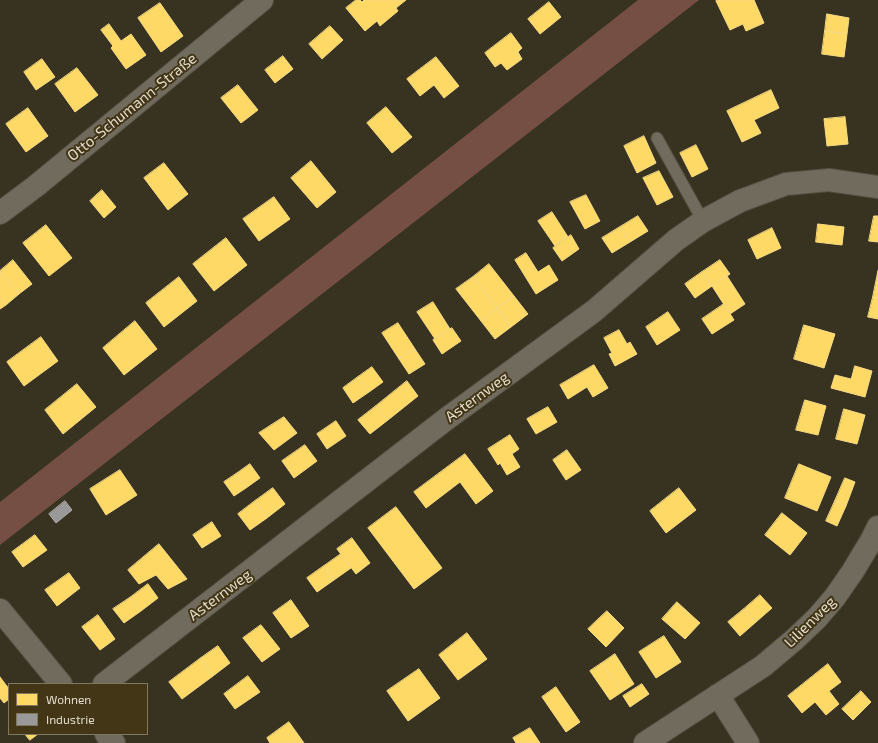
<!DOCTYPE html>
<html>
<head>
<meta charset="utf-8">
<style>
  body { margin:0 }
  #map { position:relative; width:878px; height:743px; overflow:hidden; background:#383221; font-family:"Exo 2",sans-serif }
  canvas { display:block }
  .legend { position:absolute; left:8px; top:683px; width:140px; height:52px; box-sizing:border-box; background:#423617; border:1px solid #82785f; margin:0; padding:5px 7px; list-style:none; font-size:12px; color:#e2dbca }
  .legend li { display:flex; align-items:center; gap:8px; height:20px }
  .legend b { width:20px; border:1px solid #82785f }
</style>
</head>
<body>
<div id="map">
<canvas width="878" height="743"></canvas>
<ul class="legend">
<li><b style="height:11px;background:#ffd966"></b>Wohnen</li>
<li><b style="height:11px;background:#999"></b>Industrie</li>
</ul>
</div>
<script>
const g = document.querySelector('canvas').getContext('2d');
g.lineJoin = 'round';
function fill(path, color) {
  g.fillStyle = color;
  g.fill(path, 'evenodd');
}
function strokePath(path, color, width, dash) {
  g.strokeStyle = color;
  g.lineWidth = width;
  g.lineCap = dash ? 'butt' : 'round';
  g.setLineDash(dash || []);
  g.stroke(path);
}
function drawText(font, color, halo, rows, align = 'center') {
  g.font = font + ' "Exo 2",sans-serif';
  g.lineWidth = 4;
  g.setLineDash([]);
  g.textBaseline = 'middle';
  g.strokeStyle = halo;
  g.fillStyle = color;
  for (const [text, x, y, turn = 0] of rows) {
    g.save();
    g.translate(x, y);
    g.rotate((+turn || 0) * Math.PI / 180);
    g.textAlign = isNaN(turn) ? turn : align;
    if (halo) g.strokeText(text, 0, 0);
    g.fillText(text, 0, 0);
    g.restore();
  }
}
fill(new Path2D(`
  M 638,0 L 699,0 L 0,545 L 0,502 Z`), '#754f43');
const homes = new Path2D(`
  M 356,0 L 360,0 L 362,2 L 364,0 L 406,0 L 396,8 L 398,11 L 380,26 L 377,21 L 365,31 L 346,8 Z
  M 718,0 L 754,0 L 764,23 L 746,31 L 743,24 L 730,30 L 716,1 Z
  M 549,2 L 561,17 L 540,34 L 528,19 Z
  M 160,3 L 183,36 L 161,52 L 138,18 Z
  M 827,14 L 849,18 L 847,34 L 825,31 Z
  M 109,24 L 121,41 L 131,34 L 146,55 L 126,69 L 111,48 L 113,46 L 101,30 Z
  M 330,26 L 343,40 L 322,59 L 309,44 Z
  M 825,31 L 847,34 L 844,57 L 822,54 Z
  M 511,33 L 522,48 L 518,52 L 522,59 L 507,70 L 501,63 L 495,67 L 485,53 Z
  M 283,56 L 293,69 L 275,83 L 265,70 Z
  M 436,57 L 459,86 L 444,98 L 434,85 L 420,96 L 407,79 Z
  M 42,59 L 55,77 L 36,90 L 24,72 Z
  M 77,68 L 98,95 L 75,112 L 55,84 Z
  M 238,85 L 258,110 L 241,123 L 221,98 Z
  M 771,90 L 779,108 L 754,120 L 761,133 L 742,142 L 727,111 Z
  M 386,107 L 412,137 L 392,153 L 367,123 Z
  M 28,108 L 48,136 L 26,152 L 6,124 Z
  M 845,117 L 848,144 L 827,146 L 824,119 Z
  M 644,136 L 656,163 L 637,173 L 624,146 Z
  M 696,145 L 708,169 L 692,177 L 680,153 Z
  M 311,161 L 336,192 L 317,208 L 291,178 Z
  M 164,163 L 188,194 L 168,210 L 144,178 Z
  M 659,171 L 673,197 L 657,205 L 643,178 Z
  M 102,190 L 116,207 L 104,218 L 90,201 Z
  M 586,195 L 600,221 L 585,229 L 570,202 Z
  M 274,197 L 290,219 L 259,241 L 243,219 Z
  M 552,212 L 568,237 L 555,246 L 538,221 Z
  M 638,216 L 648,231 L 630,242 L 620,227 Z
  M 874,216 L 878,216 L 878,242 L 869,241 Z
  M 818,224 L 844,227 L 842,245 L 816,242 Z
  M 46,225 L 72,258 L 49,276 L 23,243 Z
  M 620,227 L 630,242 L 612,253 L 602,238 Z
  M 772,228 L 781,248 L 757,259 L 748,240 Z
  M 571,235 L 579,249 L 562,261 L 553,248 Z
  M 226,238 L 247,265 L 214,291 L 193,264 Z
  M 526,253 L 538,272 L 549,265 L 558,280 L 536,294 L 515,260 Z
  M 13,260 L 32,284 L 19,294 L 0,271 Z
  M 720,260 L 730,274 L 712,286 L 702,272 Z
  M 489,264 L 514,296 L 497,308 L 473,277 Z
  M 0,271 L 19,294 L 6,305 L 0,298 Z
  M 878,271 L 878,298 L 873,297 Z
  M 702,272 L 712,286 L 695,298 L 685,284 Z
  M 727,276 L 745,304 L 730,314 L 712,286 Z
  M 179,277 L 197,301 L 164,327 L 146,303 Z
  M 473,277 L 497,308 L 481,321 L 456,289 Z
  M 514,296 L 528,314 L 511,327 L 497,308 Z
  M 873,297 L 878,298 L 878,319 L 868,317 Z
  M 0,298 L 6,305 L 0,309 Z
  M 433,302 L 450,329 L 435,339 L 417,312 Z
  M 724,304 L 734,320 L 712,334 L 702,319 Z
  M 497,308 L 511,327 L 495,339 L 481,321 Z
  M 668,312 L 680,330 L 657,345 L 646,327 Z
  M 135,321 L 157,349 L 124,375 L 103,348 Z
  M 398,323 L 415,349 L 399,359 L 382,333 Z
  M 804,325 L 835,334 L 824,368 L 794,359 Z
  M 452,328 L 461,341 L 442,354 L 433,340 Z
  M 619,330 L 627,344 L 630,342 L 637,354 L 615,366 L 609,354 L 612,353 L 604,338 Z
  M 41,337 L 58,361 L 24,386 L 7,362 Z
  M 415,349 L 425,364 L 409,374 L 399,359 Z
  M 594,365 L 608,388 L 593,397 L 587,387 L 568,399 L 560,385 Z
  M 855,366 L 872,371 L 865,397 L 831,388 L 835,375 L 851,379 Z
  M 372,367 L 383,382 L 369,392 L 358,377 Z
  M 358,377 L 369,392 L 353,403 L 343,388 Z
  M 407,381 L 418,396 L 388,420 L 376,406 Z
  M 77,384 L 96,407 L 63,434 L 45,410 Z
  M 805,400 L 826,406 L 818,435 L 796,430 Z
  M 376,406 L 388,420 L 370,434 L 358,420 Z
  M 548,407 L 557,422 L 536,434 L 527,419 Z
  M 844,409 L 865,415 L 857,444 L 836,439 Z
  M 284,417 L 297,433 L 274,450 L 259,433 Z
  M 336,421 L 346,436 L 327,449 L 317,434 Z
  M 510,435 L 519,449 L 512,454 L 520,467 L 507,475 L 500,463 L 498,465 L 488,449 Z
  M 305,445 L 317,461 L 294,478 L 282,461 Z
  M 567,450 L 581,470 L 566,480 L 553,460 Z
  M 465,454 L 493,491 L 476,504 L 460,482 L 426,508 L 414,492 Z
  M 250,464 L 260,478 L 246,488 L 236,474 Z
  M 799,464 L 831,477 L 817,511 L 785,498 Z
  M 120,470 L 137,495 L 106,515 L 90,489 Z
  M 236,474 L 246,488 L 234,496 L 224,482 Z
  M 845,478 L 855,482 L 846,506 L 835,501 Z
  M 273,488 L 285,504 L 267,518 L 255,501 Z
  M 679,488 L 696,510 L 666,533 L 650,511 Z
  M 255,501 L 267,518 L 250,530 L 238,514 Z
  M 835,501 L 846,506 L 837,526 L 826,521 Z
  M 396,507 L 442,568 L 414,589 L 368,528 Z
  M 782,513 L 807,533 L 790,555 L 765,535 Z
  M 212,522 L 221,536 L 202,548 L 193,535 Z
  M 35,535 L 47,550 L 23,567 L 12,552 Z
  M 352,538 L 370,563 L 356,574 L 337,549 Z
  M 159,544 L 187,579 L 168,589 L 156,575 L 139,584 L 128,570 Z
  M 341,554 L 351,568 L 334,580 L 324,566 Z
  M 324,566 L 334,580 L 317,592 L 307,578 Z
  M 69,573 L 80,588 L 57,606 L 45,590 Z
  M 148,584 L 158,598 L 141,611 L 131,597 Z
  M 760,595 L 772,608 L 756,622 L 744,609 Z
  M 131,597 L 141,611 L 124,623 L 113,609 Z
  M 291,600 L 309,626 L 291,638 L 273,613 Z
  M 677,602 L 700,623 L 685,639 L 662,619 Z
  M 744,609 L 756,622 L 740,636 L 728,622 Z
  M 607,611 L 624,628 L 606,647 L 588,629 Z
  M 98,615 L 115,639 L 100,650 L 82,627 Z
  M 261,625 L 280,649 L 262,662 L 243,638 Z
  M 467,633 L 487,659 L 458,680 L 439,655 Z
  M 664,636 L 681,662 L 656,678 L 639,652 Z
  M 218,646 L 230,663 L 213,676 L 201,658 Z
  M 615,654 L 634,684 L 622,692 L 602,663 Z
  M 201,658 L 213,676 L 182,699 L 169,682 Z
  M 602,663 L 622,692 L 610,700 L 590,671 Z
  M 828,664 L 841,682 L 829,691 L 839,704 L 826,715 L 815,702 L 802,713 L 788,696 Z
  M 419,669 L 440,698 L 408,721 L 387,691 Z
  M 248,676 L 260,692 L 235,709 L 224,694 Z
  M 0,677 L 9,689 L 9,699 L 4,703 L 0,698 Z
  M 642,684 L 649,694 L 630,707 L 623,696 Z
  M 556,687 L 580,722 L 566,732 L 542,697 Z
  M 861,691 L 871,702 L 853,720 L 842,709 Z
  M 289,722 L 304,743 L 270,743 L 267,738 Z
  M 530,728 L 540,743 L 516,743 L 513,738 Z
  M 25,734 L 38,734 L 30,740 Z`);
fill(homes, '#ffd966');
strokePath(homes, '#f6da84', 1);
const industry = new Path2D(`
  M 65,501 L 72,510 L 56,523 L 49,514 Z`);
fill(industry, '#999');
strokePath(industry, '#afada8', 1);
const lane = new Path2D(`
  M 657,138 L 703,221`);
const street = new Path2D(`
  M 0,213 L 36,186 L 262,0
  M 0,610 L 61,684
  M 104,684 L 445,420 L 594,311 L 676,240 L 703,221 L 740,201 L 786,184 L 829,180 L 878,187
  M 718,695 L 748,743
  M 106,734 L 114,743
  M 645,743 L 763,666 L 795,639 L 817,618 L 835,597 L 853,571 L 871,541 L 878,527`);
strokePath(lane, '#554f41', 13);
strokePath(street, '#554f41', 24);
strokePath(lane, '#716b5e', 11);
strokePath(street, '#716b5e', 22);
drawText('15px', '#e2dbca', '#423617', [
  ["Otto-Schumann-Straße",132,107,-39],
  ["Asternweg",477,397,-36],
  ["Asternweg",220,595,-37],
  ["Lilienweg",810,622,-45]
]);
</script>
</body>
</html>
